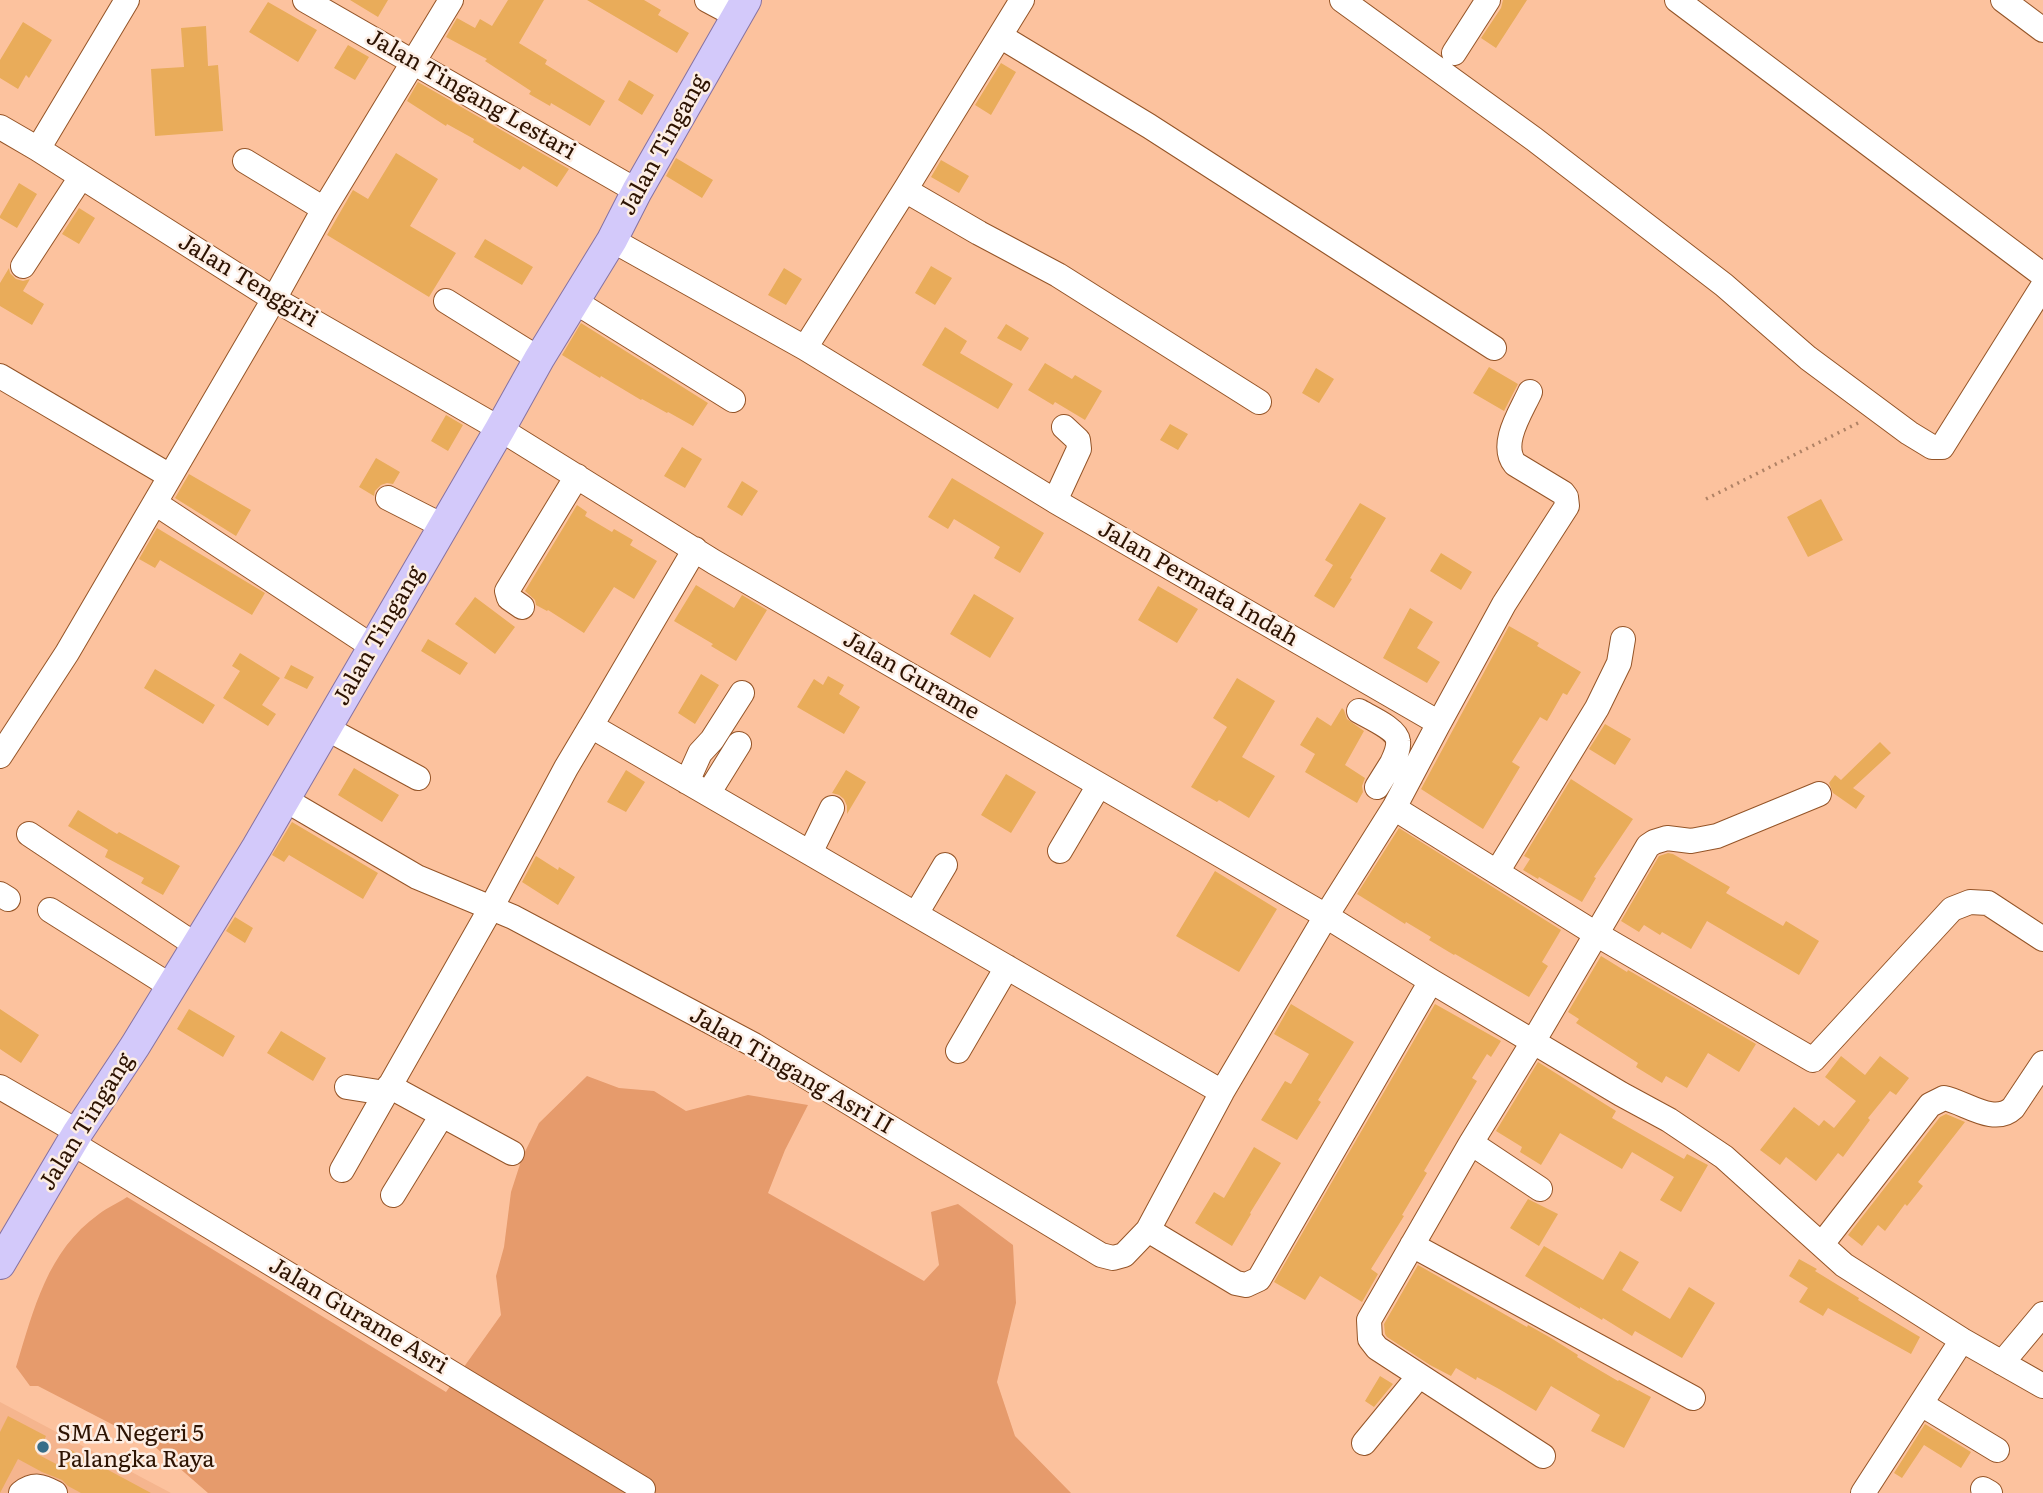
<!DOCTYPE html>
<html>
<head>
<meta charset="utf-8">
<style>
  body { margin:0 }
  canvas { display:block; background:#fcc29e }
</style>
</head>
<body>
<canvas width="2043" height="1493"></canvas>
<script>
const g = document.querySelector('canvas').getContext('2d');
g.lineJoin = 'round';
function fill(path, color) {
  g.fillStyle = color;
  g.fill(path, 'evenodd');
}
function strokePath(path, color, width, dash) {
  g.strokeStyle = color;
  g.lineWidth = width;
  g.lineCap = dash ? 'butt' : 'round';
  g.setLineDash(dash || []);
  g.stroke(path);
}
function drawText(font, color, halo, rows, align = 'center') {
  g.font = font + ' Literata,serif';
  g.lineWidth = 5;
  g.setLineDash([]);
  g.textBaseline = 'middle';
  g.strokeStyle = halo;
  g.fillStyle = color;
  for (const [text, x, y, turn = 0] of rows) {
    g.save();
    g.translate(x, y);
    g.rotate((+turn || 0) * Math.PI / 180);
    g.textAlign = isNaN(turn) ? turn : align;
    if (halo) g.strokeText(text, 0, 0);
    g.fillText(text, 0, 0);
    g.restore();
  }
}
fill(new Path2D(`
  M 0,1402 L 171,1493 L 0,1493 Z`), '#f5b58e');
fill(new Path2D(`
  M 587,1076 L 619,1088 L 654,1091 L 686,1111 L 748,1095 L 808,1105 L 785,1150 L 768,1193 L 924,1281 L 939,1265 L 931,1212 L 958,1204 L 1013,1245 L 1016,1303 L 997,1382 L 1015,1436 L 1071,1493 L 208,1493 L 154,1446 L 38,1386 L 30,1386 L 16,1367 C 34,1309 47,1251 99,1214 C 108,1207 118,1203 127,1197 L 446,1392 L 501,1315 L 496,1276 L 504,1247 L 511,1192 L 522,1158 L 539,1123 Z`), '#e69b6c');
fill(new Path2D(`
  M 350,0 L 388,0 L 378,17 Z
  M 508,0 L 544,0 L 519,43 L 547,60 L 545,64 L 605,101 L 590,126 L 551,103 L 550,106 L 529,94 L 531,91 L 485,61 L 487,59 L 446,37 L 457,18 L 475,28 L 480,19 L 492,26 Z
  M 587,0 L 644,0 L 661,10 L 658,15 L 689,33 L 677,53 Z
  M 1503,0 L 1527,0 L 1496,48 L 1481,38 L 1501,8 Z
  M 268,2 L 317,30 L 298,62 L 249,32 Z
  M 23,22 L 52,40 L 29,78 L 26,75 L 18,89 L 0,78 L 0,60 Z
  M 206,26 L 208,66 L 218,65 L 223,131 L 155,136 L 151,69 L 184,67 L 181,28 Z
  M 348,45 L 369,57 L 355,80 L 334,68 Z
  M 1001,63 L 1016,72 L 991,115 L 975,105 Z
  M 629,80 L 654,95 L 642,115 L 618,100 Z
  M 418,82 L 569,169 L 557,187 L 523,166 L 520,170 L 473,142 L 474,139 L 447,124 L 446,126 L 407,101 Z
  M 396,153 L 438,179 L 410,226 L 456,253 L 429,297 L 327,235 L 353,190 L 368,199 Z
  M 676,158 L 713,180 L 702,198 L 666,176 Z
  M 941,160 L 969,176 L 959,193 L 931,177 Z
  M 19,183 L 37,194 L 17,228 L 0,218 L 0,216 Z
  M 79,208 L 95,218 L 79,244 L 62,234 Z
  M 485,239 L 533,267 L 522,285 L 474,257 Z
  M 931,266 L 952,278 L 935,305 L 915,293 Z
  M 9,268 L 10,273 L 16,279 L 23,281 L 30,279 L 23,291 L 44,304 L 32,325 L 0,306 L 0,283 Z
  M 784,268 L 802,279 L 786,305 L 768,295 Z
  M 581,323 L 708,403 L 693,426 L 668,412 L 667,413 L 642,399 L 641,400 L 601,376 L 600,378 L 562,355 Z
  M 1006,324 L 1029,338 L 1021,351 L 997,338 Z
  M 945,327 L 967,341 L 960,353 L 1013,384 L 998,409 L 922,365 Z
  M 1045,363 L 1072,379 L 1075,375 L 1102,391 L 1085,420 L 1055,402 L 1053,405 L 1028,390 Z
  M 1489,367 L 1518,384 L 1504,411 L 1473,393 Z
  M 1316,368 L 1334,379 L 1319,403 L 1302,393 Z
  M 446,415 L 463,425 L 448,451 L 431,441 Z
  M 1170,424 L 1188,434 L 1178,450 L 1160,440 Z
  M 682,447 L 702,459 L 685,488 L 664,476 Z
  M 376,458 L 400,472 L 393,484 L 387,483 L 381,485 L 375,491 L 374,496 L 359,487 Z
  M 189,474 L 251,510 L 236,536 L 175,498 Z
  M 952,478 L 1044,533 L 1020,573 L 994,558 L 1000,547 L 954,519 L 948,529 L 928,517 Z
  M 742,481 L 758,491 L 742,516 L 727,507 Z
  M 1821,499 L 1843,540 L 1808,557 L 1787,517 Z
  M 1360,503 L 1386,518 L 1350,578 L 1352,579 L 1334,608 L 1314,596 L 1333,565 L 1325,560 Z
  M 577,505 L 587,512 L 585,516 L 612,532 L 614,529 L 633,540 L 630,545 L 657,561 L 634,599 L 614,587 L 584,633 L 548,610 L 547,611 L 536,605 L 535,600 L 525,591 Z
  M 157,528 L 265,593 L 252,615 L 160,560 L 155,568 L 139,559 Z
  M 1441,553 L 1472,572 L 1461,590 L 1430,571 Z
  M 696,585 L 734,608 L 742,595 L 767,610 L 736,661 L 711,646 L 713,644 L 674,621 Z
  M 1158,586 L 1198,609 L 1177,643 L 1138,620 Z
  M 974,594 L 1014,618 L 990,658 L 950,634 Z
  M 475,597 L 515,627 L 495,654 L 455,624 Z
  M 1410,608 L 1433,622 L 1417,648 L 1440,662 L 1427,683 L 1383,658 Z
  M 1509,626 L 1539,643 L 1537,646 L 1581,672 L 1567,695 L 1563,693 L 1547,721 L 1540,717 L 1512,762 L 1520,767 L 1483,829 L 1421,789 Z
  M 428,639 L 468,663 L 460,675 L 421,651 Z
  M 240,653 L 280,678 L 262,705 L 276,714 L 268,726 L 223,698 L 240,671 L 232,666 Z
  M 291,665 L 314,677 L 307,689 L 284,678 Z
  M 155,669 L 215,705 L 203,724 L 144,688 Z
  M 701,674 L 719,685 L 695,724 L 678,713 Z
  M 828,676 L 844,685 L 839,694 L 860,707 L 844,734 L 797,707 L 814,679 L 823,685 Z
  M 1237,678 L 1275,701 L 1242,757 L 1275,776 L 1249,818 L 1219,800 L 1217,802 L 1191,787 L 1227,727 L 1213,718 Z
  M 1342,708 L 1344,710 L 1347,719 L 1364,731 L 1345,765 L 1365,778 L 1362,786 L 1363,792 L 1357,803 L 1305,772 L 1315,754 L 1300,745 L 1317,717 L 1331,726 Z
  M 1605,724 L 1631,739 L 1615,765 L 1589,749 Z
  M 1880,742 L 1891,753 L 1853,788 L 1865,796 L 1856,809 L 1833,793 L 1829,783 L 1835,775 L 1841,780 Z
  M 354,768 L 399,795 L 382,822 L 338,795 Z
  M 626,770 L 645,782 L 626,812 L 607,802 Z
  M 846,770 L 866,782 L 847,814 L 847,806 L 844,799 L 839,795 L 832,793 Z
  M 1006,774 L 1036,792 L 1011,833 L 981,815 Z
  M 1571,779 L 1633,819 L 1594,877 L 1596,878 L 1582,902 L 1539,877 L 1538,879 L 1523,870 L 1530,859 L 1524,856 Z
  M 78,810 L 117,834 L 119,832 L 180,866 L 163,895 L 141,883 L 144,878 L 105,857 L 108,850 L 68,826 Z
  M 292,822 L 378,873 L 363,899 L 289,855 L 284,862 L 272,855 Z
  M 1399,828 L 1561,930 L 1542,962 L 1548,966 L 1529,997 L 1455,954 L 1454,955 L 1429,940 L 1431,937 L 1406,922 L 1405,924 L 1357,894 Z
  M 1668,853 L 1673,854 L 1730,887 L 1726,893 L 1783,926 L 1786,921 L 1819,941 L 1799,975 L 1707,921 L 1691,949 L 1662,932 L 1660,935 L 1644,925 L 1639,932 L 1621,921 L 1659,856 Z
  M 536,856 L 558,870 L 559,867 L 575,877 L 558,905 L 522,882 Z
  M 1215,871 L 1277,909 L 1239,972 L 1176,936 Z
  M 235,917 L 253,928 L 245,943 L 226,931 Z
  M 1601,956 L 1627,972 L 1628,970 L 1756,1044 L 1739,1072 L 1708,1053 L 1687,1088 L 1666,1076 L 1662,1083 L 1636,1067 L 1638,1063 L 1576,1023 L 1579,1019 L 1568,1012 Z
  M 1291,1004 L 1354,1042 L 1318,1100 L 1321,1102 L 1297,1140 L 1261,1120 L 1285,1081 L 1291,1084 L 1309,1054 L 1274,1034 Z
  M 1435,1004 L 1501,1041 L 1491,1057 L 1487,1054 L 1472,1078 L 1477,1081 L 1424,1171 L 1427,1173 L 1402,1215 L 1404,1216 L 1371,1269 L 1378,1274 L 1362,1302 L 1320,1276 L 1305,1300 L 1274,1282 Z
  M 0,1009 L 39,1035 L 21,1063 L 0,1049 Z
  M 189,1009 L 235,1036 L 223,1057 L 177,1029 Z
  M 281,1031 L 326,1058 L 313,1081 L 267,1053 Z
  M 1841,1056 L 1865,1075 L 1880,1056 L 1909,1078 L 1896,1095 L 1890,1091 L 1868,1118 L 1870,1120 L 1843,1157 L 1838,1153 L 1816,1181 L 1786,1157 L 1780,1165 L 1760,1150 L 1794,1107 L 1819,1126 L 1824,1120 L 1834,1128 L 1856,1101 L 1825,1077 Z
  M 1538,1062 L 1616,1111 L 1612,1118 L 1684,1159 L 1687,1154 L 1708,1165 L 1681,1212 L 1660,1200 L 1674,1177 L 1632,1152 L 1622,1169 L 1560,1133 L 1541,1165 L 1520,1152 L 1522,1147 L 1496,1131 Z
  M 1946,1114 L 1965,1122 L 1918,1182 L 1923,1186 L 1907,1206 L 1905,1204 L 1885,1231 L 1878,1225 L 1862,1246 L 1848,1235 L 1940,1117 Z
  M 1254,1147 L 1281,1163 L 1250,1213 L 1251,1214 L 1232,1246 L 1195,1223 L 1214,1192 L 1224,1198 Z
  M 1528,1199 L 1558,1214 L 1539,1246 L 1510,1228 Z
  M 1544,1246 L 1603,1280 L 1620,1251 L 1639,1262 L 1622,1290 L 1670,1319 L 1689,1287 L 1715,1303 L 1682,1358 L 1635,1331 L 1632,1336 L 1603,1318 L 1602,1320 L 1580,1307 L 1580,1309 L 1525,1276 Z
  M 1799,1259 L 1817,1269 L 1815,1271 L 1859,1298 L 1858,1300 L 1920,1337 L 1911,1354 L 1828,1308 L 1823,1316 L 1799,1302 L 1808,1288 L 1789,1276 Z
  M 1418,1265 L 1527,1327 L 1528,1325 L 1551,1338 L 1578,1355 L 1577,1357 L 1618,1381 L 1619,1380 L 1651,1397 L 1624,1448 L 1591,1431 L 1600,1415 L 1551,1386 L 1536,1411 L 1499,1389 L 1477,1377 L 1476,1380 L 1456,1368 L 1451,1376 L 1430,1365 L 1387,1337 L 1385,1334 L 1384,1324 Z
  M 1380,1376 L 1393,1384 L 1374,1407 L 1365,1401 Z
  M 8,1416 L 46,1436 L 37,1454 L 62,1467 L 71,1450 L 151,1493 L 81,1493 L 68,1486 L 62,1480 L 42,1472 L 18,1459 L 0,1493 L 0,1432 Z
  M 1925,1424 L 1971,1452 L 1961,1468 L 1924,1445 L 1902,1478 L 1894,1473 Z`), '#e9ac5a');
const minor = new Path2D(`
  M 305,0 L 637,191
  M 707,0 L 737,16
  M 1342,0 L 1534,139 L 1724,285 L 1808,358 L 1909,433 L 1932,447 L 1942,447 L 2043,286
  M 1677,0 L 2043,275
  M 2003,0 L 2043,30
  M 1000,36 L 1149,126 L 1494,348
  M 1454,53 L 1488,0
  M 0,127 L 38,149 L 274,299 L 500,429 L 714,562 L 1326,916 L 1222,1092 L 1148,1230 L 1124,1255 L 1113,1258 L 1101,1255 L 754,1045 L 513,917 L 417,877 L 284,799
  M 38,149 L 127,0
  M 245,161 L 324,209
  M 905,190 L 979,233 L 1058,275 L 1259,402
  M 612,240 L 805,348 L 1055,501 L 1439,723 L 1504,604 L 1567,506 L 1566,497 L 1563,493 L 1515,464 C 1499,444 1521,412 1530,392
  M 23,266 L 81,177
  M 446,301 L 539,359
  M 574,301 L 733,400
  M 805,348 L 905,190 L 1022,0
  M 0,376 L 170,476
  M 388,498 L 443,526
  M 1055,501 L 1079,449 L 1078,440 L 1064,427
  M 155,503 L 373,647
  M 695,549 L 591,726 L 1222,1092
  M 522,607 L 509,598 L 507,591 L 577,476
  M 1359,711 C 1369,717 1397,729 1398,741 C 1399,749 1395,756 1392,763 L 1410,778
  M 1439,723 L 1394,808 L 1326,916 L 1431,981 L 1621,1094 L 1669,1120 L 1724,1157 L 1844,1265 L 1962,1340 L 2043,1386
  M 326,728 L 418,778
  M 0,756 L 67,653 L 274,299 L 324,209 L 451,0
  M 687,782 L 700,753 L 712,740 L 742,693
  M 1377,787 L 1392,763
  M 708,794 L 739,744
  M 1394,808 L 1596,934 L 1813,1060 L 1952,909 L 1970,902 L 1988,903 L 2043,939
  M 29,834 L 197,946
  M 1060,851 L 1099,785
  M 810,853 L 832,808
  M 1497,872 L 1597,708 L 1619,663 L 1623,639
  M 0,894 L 8,899
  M 50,910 L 172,987
  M 916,914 L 945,865
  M 958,1051 L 1007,967
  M 389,1086 L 512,1153
  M 0,1087 L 78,1132
  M 347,1087 L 385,1093
  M 72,1143 L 643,1489
  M 1471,1143 L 1540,1189
  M 342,1170 L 491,908 L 566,768 L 591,726
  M 393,1195 L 442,1115
  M 1148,1230 L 1236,1283 L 1246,1285 L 1259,1279 L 1431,981
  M 1822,1244 L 1930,1105 L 1944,1098 C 1965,1102 1994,1126 2013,1108 L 2043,1063
  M 1412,1245 L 1693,1398
  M 2002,1363 L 2043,1314
  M 1921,1404 L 1997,1450
  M 1364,1443 L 1419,1376
  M 1543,1456 L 1377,1348 L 1370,1339 L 1369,1320 L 1471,1143 L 1533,1042 L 1648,846 L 1654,842 L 1667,838 L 1691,841 L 1717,836 L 1819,794
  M 1983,1489 L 1990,1493
  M 21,1493 C 34,1483 42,1486 55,1493
  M 1863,1493 L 1962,1340`);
const major = new Path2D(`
  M 0,1264 L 78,1132 L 135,1046 L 257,847 L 500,429 L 539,359 L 612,240 L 637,191 L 746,0`);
strokePath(minor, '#945427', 26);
strokePath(major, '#8672a1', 32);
strokePath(new Path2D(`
  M 1706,499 L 1860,422`), '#b08265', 3.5, [2, 5]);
strokePath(minor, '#fff', 24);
strokePath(major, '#d3c9fa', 30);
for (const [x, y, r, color] of [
  [43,1447,7,"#376d88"]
]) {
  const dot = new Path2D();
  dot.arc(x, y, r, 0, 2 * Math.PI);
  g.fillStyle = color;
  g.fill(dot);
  strokePath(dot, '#fdeee4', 2.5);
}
drawText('23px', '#2d1302', '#fdeee4', [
  ["Jalan Tingang Lestari",471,95,30],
  ["Jalan Tingang",664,145,-61],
  ["Jalan Tenggiri",248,281,31],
  ["Jalan Permata Indah",1198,584,30],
  ["Jalan Tingang",379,636,-60],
  ["Jalan Gurame",911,676,30],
  ["Jalan Tingang Asri II",791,1071,30],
  ["Jalan Tingang",87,1122,-58],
  ["Jalan Gurame Asri",358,1316,31]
]);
drawText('23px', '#2d1302', '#fdeee4', [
  ["SMA Negeri 5",57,1434],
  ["Palangka Raya",57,1460]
], 'left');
</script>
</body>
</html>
